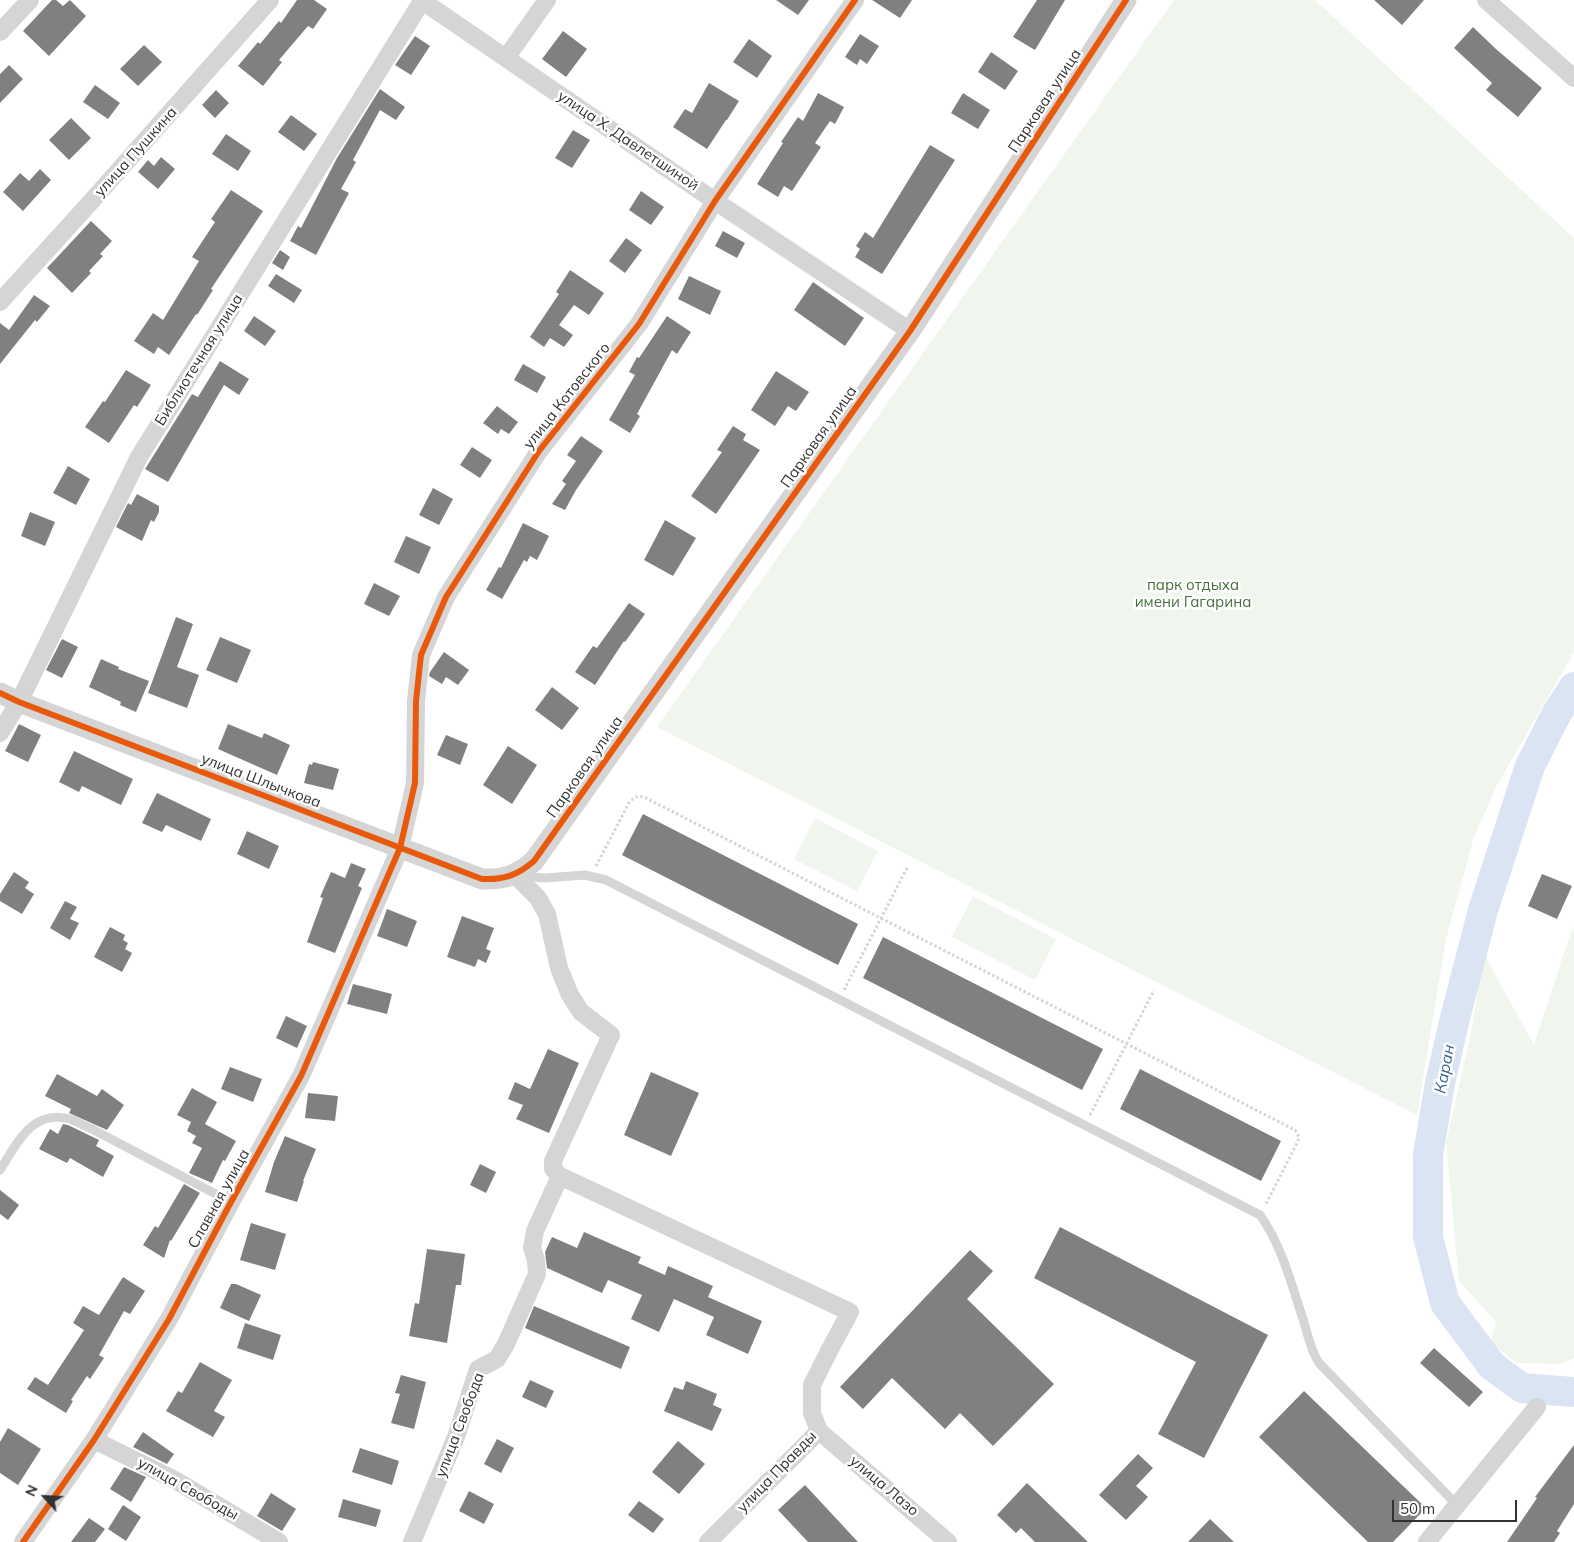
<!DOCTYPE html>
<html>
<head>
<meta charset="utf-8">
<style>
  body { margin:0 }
  #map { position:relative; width:1574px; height:1542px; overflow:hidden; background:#fff; font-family:Mulish,sans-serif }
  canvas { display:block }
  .north { position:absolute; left:20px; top:1472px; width:50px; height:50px; -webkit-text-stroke:4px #fff; paint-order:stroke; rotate:295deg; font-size:14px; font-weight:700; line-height:20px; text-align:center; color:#313131 }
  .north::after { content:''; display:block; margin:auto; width:18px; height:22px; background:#313131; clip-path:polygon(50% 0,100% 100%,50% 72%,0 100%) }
  .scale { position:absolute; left:1392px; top:1500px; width:125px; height:22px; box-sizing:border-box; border:2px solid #313131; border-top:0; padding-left:6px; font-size:15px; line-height:18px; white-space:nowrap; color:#313131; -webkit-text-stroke:4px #fff; paint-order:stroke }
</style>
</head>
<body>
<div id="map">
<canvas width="1574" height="1542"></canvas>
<div class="north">N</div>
<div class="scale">50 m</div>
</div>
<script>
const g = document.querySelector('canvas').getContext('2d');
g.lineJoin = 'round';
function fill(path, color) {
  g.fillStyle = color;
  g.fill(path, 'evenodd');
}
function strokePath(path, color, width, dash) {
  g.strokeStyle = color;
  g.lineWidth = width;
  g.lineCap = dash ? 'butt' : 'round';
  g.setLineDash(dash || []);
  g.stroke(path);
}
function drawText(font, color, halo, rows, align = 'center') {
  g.font = font + ' Mulish,sans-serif';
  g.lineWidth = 5;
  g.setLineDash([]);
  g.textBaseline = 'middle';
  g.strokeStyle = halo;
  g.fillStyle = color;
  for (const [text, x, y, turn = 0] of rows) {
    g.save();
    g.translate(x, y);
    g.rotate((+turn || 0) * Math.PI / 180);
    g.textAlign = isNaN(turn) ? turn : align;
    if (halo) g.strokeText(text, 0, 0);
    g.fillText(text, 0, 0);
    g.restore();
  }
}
fill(new Path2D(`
  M 1174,0 L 1315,0 L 1574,238 L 1574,652 L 1496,787 L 1474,837 L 1446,939 L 1417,1115 L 657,727 Z
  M 815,818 L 878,851 L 857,891 L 794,859 Z
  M 973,896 L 1056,939 L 1035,980 L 952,937 Z
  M 1574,927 L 1574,1358 L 1561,1364 L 1516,1363 L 1490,1342 L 1496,1322 L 1459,1281 L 1446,1142 L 1470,1038 L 1484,954 L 1534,1045 L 1567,943 Z`), '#f0f6ed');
strokePath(new Path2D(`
  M 1574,687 L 1557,713 L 1530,766 L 1483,910 L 1455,1018 L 1440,1083 L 1428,1155 L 1428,1237 L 1445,1303 L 1492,1366 L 1522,1388 L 1574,1392`), '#dae4f3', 30);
fill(new Path2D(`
  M 52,0 L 56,0 L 63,6 L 70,0 L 86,16 L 49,56 L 23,31 Z
  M 297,0 L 314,0 L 327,9 L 313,29 L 308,26 L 279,60 L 282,62 L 263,86 L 238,66 L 258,42 L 260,44 L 279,21 L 281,23 Z
  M 776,0 L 809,0 L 798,15 Z
  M 872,0 L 912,0 L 900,18 Z
  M 1037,0 L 1065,0 L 1035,50 L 1013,37 Z
  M 1374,0 L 1424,0 L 1402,25 Z
  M 1473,27 L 1497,50 L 1542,88 L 1518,117 L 1486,90 L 1492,83 L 1454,48 Z
  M 563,31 L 587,49 L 566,77 L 542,59 Z
  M 860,34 L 879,46 L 867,64 L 860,59 L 857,65 L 845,57 Z
  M 415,36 L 430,46 L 411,75 L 395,65 Z
  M 749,39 L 772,56 L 757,78 L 733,62 Z
  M 144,45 L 162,62 L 138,86 L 120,69 Z
  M 991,52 L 1018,71 L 1005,90 L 978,72 Z
  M 9,65 L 23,79 L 0,103 L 0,74 Z
  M 709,83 L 739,101 L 727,120 L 726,120 L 707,149 L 673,127 L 685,109 L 692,113 Z
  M 95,85 L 120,103 L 108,119 L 83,102 Z
  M 380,89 L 405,107 L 396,120 L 380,110 L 353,160 L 356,162 L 341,189 L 349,193 L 316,255 L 290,241 L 298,226 L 301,228 L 337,158 Z
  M 216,90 L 229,103 L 215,118 L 202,105 Z
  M 818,93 L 844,107 L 835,124 L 830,121 L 815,143 L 821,147 L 792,191 L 784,186 L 778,197 L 757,184 L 783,143 L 781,142 L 798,117 L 803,121 Z
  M 963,93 L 990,110 L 978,129 L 951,113 Z
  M 291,115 L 317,134 L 304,151 L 278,132 Z
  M 71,118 L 91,138 L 69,160 L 49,140 Z
  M 573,130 L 590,140 L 572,168 L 555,158 Z
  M 226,134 L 251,151 L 238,171 L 212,154 Z
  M 930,145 L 955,160 L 882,274 L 855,257 L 860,249 L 856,246 L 865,232 L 873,238 Z
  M 161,157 L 175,169 L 158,189 L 138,172 L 148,160 L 154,166 Z
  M 40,169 L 51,180 L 23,211 L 3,192 L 20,173 L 29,181 Z
  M 231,190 L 263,211 L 211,289 L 213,290 L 197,315 L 196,314 L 169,355 L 158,347 L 154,354 L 134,341 L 153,313 L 163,320 L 199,261 L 192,257 L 215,222 L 211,219 Z
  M 641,191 L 664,207 L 651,225 L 629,210 Z
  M 91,221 L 112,241 L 100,254 L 103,256 L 89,271 L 91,273 L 72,293 L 47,268 Z
  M 723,231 L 745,243 L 737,258 L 715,246 Z
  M 626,238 L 642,250 L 625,273 L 609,261 Z
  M 280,250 L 290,257 L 283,270 L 272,263 Z
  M 570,270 L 604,293 L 589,315 L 574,305 L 559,325 L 573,335 L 564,347 L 550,338 L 544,347 L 530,337 L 559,294 L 556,292 Z
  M 276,274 L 302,290 L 294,303 L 268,286 Z
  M 689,276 L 721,291 L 710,315 L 678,299 Z
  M 813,282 L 864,318 L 845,346 L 794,310 Z
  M 34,295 L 50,306 L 37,322 L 35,320 L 0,364 L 0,323 L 9,330 Z
  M 254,316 L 276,331 L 265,346 L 244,331 Z
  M 667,316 L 691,332 L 677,354 L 672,350 L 637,414 L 640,416 L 630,433 L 609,420 L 635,375 L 629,372 L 637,357 L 639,358 Z
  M 220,361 L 249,379 L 239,395 L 224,385 L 168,482 L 145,469 L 192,394 L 198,397 Z
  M 523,364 L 546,377 L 537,393 L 514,380 Z
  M 126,370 L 151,385 L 137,407 L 134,405 L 109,443 L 85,427 L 103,401 L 105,402 Z
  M 776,371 L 809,392 L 796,411 L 788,406 L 775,426 L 751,410 Z
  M 497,406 L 518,422 L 509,434 L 501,429 L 498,434 L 483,423 Z
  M 733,426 L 746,434 L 743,440 L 760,450 L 716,514 L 691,496 L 722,452 L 717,450 Z
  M 581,436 L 603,451 L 576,490 L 565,510 L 552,504 L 566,484 L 562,481 L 576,461 L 567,455 Z
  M 472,447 L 492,460 L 480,478 L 460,465 Z
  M 68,466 L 90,479 L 76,505 L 53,493 Z
  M 433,488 L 453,499 L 439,525 L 419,515 Z
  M 137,494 L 159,506 L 159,512 L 154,522 L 151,520 L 142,541 L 116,527 L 128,503 L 131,505 Z
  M 30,512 L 55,522 L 45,546 L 21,536 Z
  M 665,520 L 696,538 L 673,576 L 644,560 Z
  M 523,523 L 549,536 L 537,560 L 530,556 L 527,562 L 524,560 L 502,599 L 486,590 L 499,567 L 501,568 Z
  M 406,536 L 431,547 L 419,574 L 394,562 Z
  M 374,583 L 400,596 L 389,616 L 364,604 Z
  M 629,603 L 645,614 L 625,642 L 624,641 L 595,685 L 575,672 L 593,646 L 597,648 Z
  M 176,617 L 193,624 L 177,667 L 199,675 L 187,708 L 148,693 Z
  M 220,637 L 251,650 L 237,683 L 206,670 Z
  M 62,639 L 78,647 L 62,678 L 46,670 Z
  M 444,652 L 469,670 L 458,685 L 446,677 L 442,684 L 429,676 L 430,672 Z
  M 101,659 L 119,667 L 118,669 L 149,681 L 136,712 L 120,705 L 121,702 L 89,687 Z
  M 552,687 L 579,708 L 562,730 L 535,710 Z
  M 19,724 L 41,735 L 28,762 L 5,751 Z
  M 228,724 L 262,738 L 264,733 L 290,745 L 277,775 L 218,749 Z
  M 446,735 L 468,744 L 460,765 L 437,755 Z
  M 508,746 L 537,765 L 512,804 L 483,785 Z
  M 74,751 L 133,779 L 121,805 L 82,786 L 79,792 L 59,782 Z
  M 313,762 L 339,769 L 333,790 L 304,783 L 309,764 L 312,765 Z
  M 157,793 L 211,819 L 201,841 L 166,825 L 162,832 L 142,823 Z
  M 643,814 L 858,924 L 838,965 L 622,855 Z
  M 247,831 L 279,846 L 269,869 L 237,854 Z
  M 351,863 L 366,869 L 358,886 L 362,888 L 335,953 L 307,942 L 323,898 L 320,897 L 331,872 L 345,878 Z
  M 14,872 L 29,882 L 25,888 L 34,894 L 22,914 L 0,901 L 0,894 Z
  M 1542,874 L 1572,886 L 1557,919 L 1528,906 Z
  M 65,901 L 77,907 L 70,919 L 79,923 L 70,940 L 50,928 Z
  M 387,909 L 417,921 L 407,947 L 377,936 Z
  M 462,916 L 494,928 L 486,949 L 491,951 L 486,963 L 478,959 L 475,967 L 447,957 Z
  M 110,927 L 125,935 L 123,940 L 128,943 L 125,949 L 132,953 L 122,972 L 94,957 Z
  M 883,937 L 1103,1049 L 1082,1090 L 863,978 Z
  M 353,984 L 392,994 L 387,1014 L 347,1004 Z
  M 286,1016 L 307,1026 L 297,1048 L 276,1038 Z
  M 548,1049 L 579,1063 L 549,1133 L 516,1119 L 523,1105 L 508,1099 L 515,1082 L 530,1089 Z
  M 230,1067 L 262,1079 L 253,1102 L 221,1089 Z
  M 1140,1069 L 1281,1141 L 1261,1181 L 1120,1109 Z
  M 651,1072 L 699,1093 L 671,1156 L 624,1135 Z
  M 57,1074 L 97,1096 L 102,1089 L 124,1105 L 107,1130 L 69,1113 L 71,1109 L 45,1096 Z
  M 192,1088 L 217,1102 L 205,1124 L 236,1141 L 225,1161 L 223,1160 L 212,1183 L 189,1173 L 202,1148 L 192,1143 L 196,1136 L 187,1131 L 191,1122 L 177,1115 Z
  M 308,1093 L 338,1096 L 335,1121 L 305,1118 Z
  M 63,1124 L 68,1125 L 99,1140 L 96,1146 L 114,1156 L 103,1177 L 70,1158 L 67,1163 L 39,1149 L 50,1129 L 58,1134 Z
  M 285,1136 L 316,1149 L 303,1181 L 304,1181 L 297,1202 L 265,1192 L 274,1162 Z
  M 480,1164 L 496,1172 L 486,1193 L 470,1185 Z
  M 184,1184 L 200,1193 L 171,1241 L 170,1240 L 164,1258 L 143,1245 L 155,1226 L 158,1228 Z
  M 0,1190 L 19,1205 L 8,1220 L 0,1214 Z
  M 251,1223 L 286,1234 L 275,1270 L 240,1260 Z
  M 1060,1227 L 1268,1335 L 1204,1458 L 1158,1434 L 1196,1362 L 1034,1278 Z
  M 584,1232 L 641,1257 L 638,1263 L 665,1275 L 668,1266 L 713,1286 L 708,1297 L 762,1321 L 748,1354 L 706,1335 L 714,1317 L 674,1299 L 659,1332 L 631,1319 L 642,1295 L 608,1280 L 602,1293 L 547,1268 L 545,1252 L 552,1237 L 577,1248 Z
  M 427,1249 L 465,1254 L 461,1285 L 456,1285 L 447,1343 L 409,1336 L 415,1303 L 419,1304 Z
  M 970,1250 L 993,1271 L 967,1299 L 1054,1384 L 993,1446 L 960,1413 L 945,1429 L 892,1378 L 863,1409 L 840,1387 Z
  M 123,1277 L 145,1291 L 130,1314 L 124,1311 L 99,1355 L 104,1358 L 90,1379 L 87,1376 L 71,1400 L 73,1401 L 66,1413 L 27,1389 L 35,1377 L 48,1385 L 84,1330 L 73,1323 L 83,1306 L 99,1315 Z
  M 231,1284 L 236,1284 L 261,1295 L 249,1321 L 220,1308 Z
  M 534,1306 L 630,1347 L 621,1369 L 525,1328 Z
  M 245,1323 L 281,1335 L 273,1360 L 237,1348 Z
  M 1434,1348 L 1483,1392 L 1469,1407 L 1420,1363 Z
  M 200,1362 L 232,1380 L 214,1411 L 225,1417 L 213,1437 L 166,1411 L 178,1391 L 182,1393 Z
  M 401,1375 L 426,1382 L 414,1429 L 391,1423 L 400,1394 L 395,1393 Z
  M 530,1380 L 554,1391 L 546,1408 L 522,1397 Z
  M 686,1381 L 717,1394 L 713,1405 L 722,1409 L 712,1431 L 664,1411 L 674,1387 L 683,1390 Z
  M 1304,1391 L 1426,1508 L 1393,1542 L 1368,1542 L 1259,1437 Z
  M 8,1428 L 41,1449 L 18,1485 L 0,1473 L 0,1442 Z
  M 143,1432 L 174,1454 L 167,1464 L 133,1447 Z
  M 497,1439 L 514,1448 L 501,1473 L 484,1464 Z
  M 678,1441 L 705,1464 L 679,1494 L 652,1472 Z
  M 1574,1445 L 1574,1504 L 1557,1531 L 1560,1533 L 1554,1542 L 1507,1542 L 1537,1498 L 1535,1497 Z
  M 360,1448 L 399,1461 L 392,1485 L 352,1472 Z
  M 1138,1454 L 1153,1468 L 1136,1486 L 1148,1497 L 1126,1520 L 1099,1495 Z
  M 124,1467 L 146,1477 L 131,1502 L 110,1489 Z
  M 1027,1483 L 1088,1542 L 1035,1542 L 1021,1528 L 1016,1533 L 997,1515 Z
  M 805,1485 L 858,1542 L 808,1542 L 778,1510 Z
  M 469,1491 L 494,1504 L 484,1524 L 459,1511 Z
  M 271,1493 L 296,1509 L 282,1531 L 257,1516 Z
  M 343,1499 L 381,1510 L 376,1527 L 338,1517 Z
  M 639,1501 L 664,1519 L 653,1533 L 628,1515 Z
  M 123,1505 L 141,1517 L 126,1541 L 108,1529 Z
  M 89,1518 L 105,1529 L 95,1542 L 71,1542 Z
  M 1210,1519 L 1234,1542 L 1188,1542 Z`), '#808080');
strokePath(new Path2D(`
  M 596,866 L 630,801 L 638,796 L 644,797 L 1295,1130 L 1299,1137 L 1298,1141 L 1266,1204
  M 844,990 L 908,866
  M 1090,1115 L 1154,990`), '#d5d5d5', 3, [2.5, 2.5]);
strokePath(new Path2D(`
  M 521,876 L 545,878 L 585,875 L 606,880 L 1260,1215 C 1282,1246 1291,1283 1303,1319 C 1308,1335 1310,1349 1319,1363 L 1457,1505
  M 0,1170 C 17,1144 31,1109 70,1119 C 77,1122 85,1126 92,1129 L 231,1202`), '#d5d5d5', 9);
strokePath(new Path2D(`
  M 421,0 L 715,201 L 910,331
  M 1486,0 L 1574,78
  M 0,32 L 30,0
  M 506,58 L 547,0
  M 0,302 L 88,205 L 270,0
  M 0,733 L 19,702 L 139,457 L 422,1
  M 515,875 L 538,898 L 547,914 L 559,968 L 570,995 L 581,1012 L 611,1035 L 553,1161 L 553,1169 L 560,1176 L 850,1312 L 829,1351 L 812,1385 L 812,1413 L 819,1431 L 708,1542
  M 819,1431 L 948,1542
  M 94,1440 L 175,1480 L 279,1542
  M 23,1542 L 94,1440 L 169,1319 L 231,1202 L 301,1076 L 400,848 L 415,783 L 416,701 L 421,655 L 446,597 L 539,451 L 639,324 L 715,201 L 855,0
  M 412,1542 L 456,1437 L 478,1369 L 497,1359 L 506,1344 L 537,1274 L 536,1260 L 532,1248 L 535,1231 L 560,1176
  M 1427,1542 L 1537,1407`), '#d5d5d5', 18);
strokePath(new Path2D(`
  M 0,693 L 19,702 L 482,879 C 504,880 518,875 534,861 L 910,331 L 1126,0`), '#d5d5d5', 21);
strokePath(new Path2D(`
  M 0,693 L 19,702 L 482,879 C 504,880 518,875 534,861 L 910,331 L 1126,0
  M 23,1542 L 94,1440 L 169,1319 L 231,1202 L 301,1076 L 400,848 L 415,783 L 416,701 L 421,655 L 446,597 L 539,451 L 639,324 L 715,201 L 855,0`), '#e8590c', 6);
drawText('15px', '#313131', '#fff', [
  ["Парковая улица",1045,101,-57],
  ["улица Х. Давлетшиной",628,141,34],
  ["улица Пушкина",136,152,-48],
  ["Библиотечная улица",199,360,-58],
  ["улица Котовского",567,396,-52],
  ["Парковая улица",819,437,-55],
  ["Парковая улица",585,767,-55],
  ["улица Шлычкова",261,781,21],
  ["Славная улица",219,1199,-61],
  ["улица Свобода",460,1425,-69],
  ["улица Правды",777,1472,-46],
  ["улица Лазо",884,1486,40],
  ["улица Свободы",188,1489,29]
]);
drawText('15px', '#486e3c', '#fff', [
  ["парк отдыха",1193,585],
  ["имени Гагарина",1193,602]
]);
drawText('italic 16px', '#3b5f96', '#fff', [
  ["Каран",1445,1069,-79]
]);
</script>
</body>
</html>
